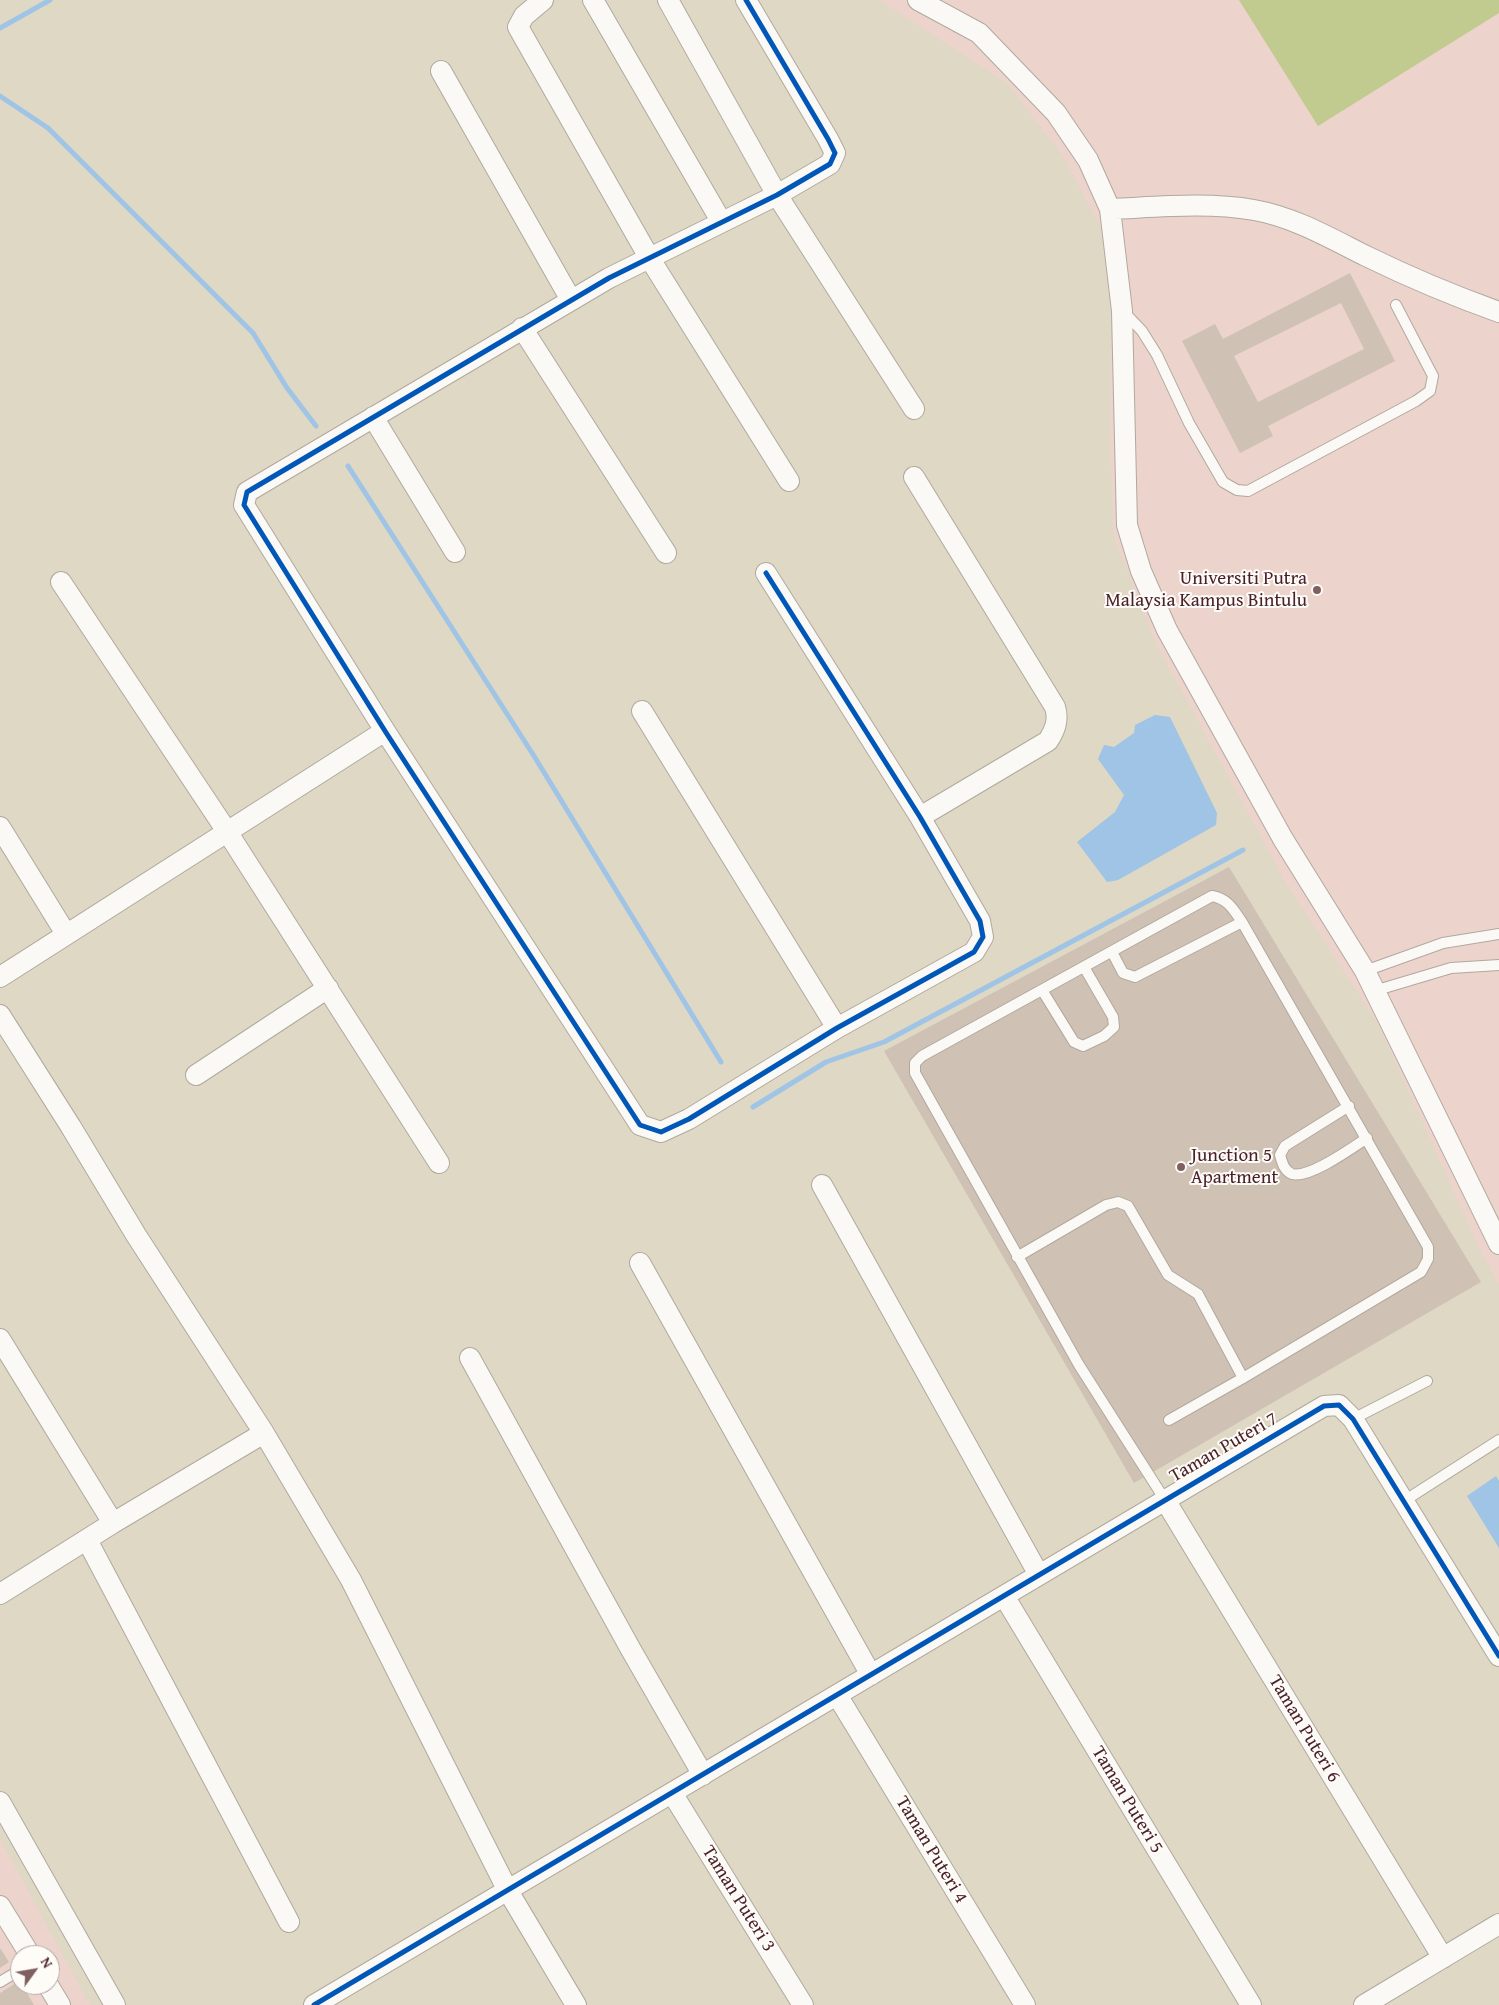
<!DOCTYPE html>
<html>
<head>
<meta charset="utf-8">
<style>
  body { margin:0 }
  #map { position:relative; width:1499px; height:2005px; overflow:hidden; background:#ded8c4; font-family:"Gentium Book Plus",serif }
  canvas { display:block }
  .north { position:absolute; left:10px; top:1945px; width:50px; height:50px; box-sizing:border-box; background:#fdfcf7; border:1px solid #b5a4a5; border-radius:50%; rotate:58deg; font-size:14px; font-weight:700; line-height:20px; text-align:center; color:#4a1f2b }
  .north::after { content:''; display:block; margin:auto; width:18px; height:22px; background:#7e6061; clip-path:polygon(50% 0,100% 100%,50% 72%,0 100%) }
</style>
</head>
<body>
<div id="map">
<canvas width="1499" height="2005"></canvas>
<div class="north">N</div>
</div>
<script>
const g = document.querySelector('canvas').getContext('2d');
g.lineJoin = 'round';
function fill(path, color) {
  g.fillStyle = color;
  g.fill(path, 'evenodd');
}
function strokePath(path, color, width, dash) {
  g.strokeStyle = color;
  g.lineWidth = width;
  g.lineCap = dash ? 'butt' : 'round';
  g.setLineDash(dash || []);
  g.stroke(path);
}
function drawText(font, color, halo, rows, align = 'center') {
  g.font = font + ' "Gentium Book Plus",serif';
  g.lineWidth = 4;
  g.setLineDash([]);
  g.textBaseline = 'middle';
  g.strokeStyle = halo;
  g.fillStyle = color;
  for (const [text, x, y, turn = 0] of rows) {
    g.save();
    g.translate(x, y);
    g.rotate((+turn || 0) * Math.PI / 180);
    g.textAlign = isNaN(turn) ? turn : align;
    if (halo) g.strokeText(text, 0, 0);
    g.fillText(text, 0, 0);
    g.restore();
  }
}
fill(new Path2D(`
  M 879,0 L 1499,0 L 1499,1284 L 1481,1252 L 1378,1024 L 1287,885 L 1156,644 L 1114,537 L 1110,436 L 1111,321 L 1102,230 L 1062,155 L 1007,83 Z
  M 0,1839 L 90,2005 L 0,2005 ZM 20,1955 L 50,1955 L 50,1985 L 20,1985 Z`), '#ecd3cc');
fill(new Path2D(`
  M 1239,0 L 1499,0 L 1499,13 L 1318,126 Z`), '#c1ca8f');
fill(new Path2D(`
  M 1155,715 L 1170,717 L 1217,813 L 1216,825 L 1118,880 L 1107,882 L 1077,842 L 1115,812 L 1124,795 L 1098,759 L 1104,745 L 1114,747 L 1134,733 L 1135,725 Z
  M 1496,1476 L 1499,1481 L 1499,1548 L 1467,1496 Z`), '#9fc4e6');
strokePath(new Path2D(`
  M 0,28 L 50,0
  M 0,96 L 48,128 L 253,333 L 287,388 L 316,426
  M 348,466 L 534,756 L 721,1062
  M 753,1107 L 826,1062 L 884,1042 L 1243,850`), '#9fc4e6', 5);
fill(new Path2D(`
  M 1350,273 L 1395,361 L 1268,426 L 1273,436 L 1240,453 L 1182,341 L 1215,324 L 1223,339 ZM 1341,303 L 1364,349 L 1258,402 L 1234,356 Z
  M 1229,867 L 1481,1282 L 1134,1483 L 884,1051 Z
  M 0,1948 L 9,1962 L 0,1968 Z
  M 19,1981 L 20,1985 L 22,1985 L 34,2005 L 0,2005 L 0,1993 Z`), '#cfc1b3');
const service = new Path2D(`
  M 1123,311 L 1142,331 L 1157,355 L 1189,423 L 1223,482 L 1237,490 L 1248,491 L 1416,401 L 1430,391 L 1433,376 L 1396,305
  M 1112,952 L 1123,973 L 1135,977 L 1242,922
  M 1365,971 L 1443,943 L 1499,934
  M 1042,990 L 1074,1042 L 1083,1046 L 1104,1036 L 1114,1027 L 1113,1017 L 1084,967
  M 1374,991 L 1451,968 L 1499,965
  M 1349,1106 L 1285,1146 L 1280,1155 C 1282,1162 1284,1171 1292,1174 C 1309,1179 1352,1148 1367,1138
  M 1017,1257 L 1106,1205 L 1118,1202 L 1128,1206 L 1168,1275 L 1198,1294 L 1243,1378
  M 1353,1419 L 1427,1381
  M 1165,1500 L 1079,1365 L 915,1073 L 915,1063 L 922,1056 L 1212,896 C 1228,899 1233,909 1242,922 L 1428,1247 L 1428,1259 L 1421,1272 L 1243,1378 L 1169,1420
  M 1404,1501 L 1499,1440
  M 0,1982 L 20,1970`);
const minor = new Path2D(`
  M 543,0 L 524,16 L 518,27 L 650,259 L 789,481
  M 593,0 L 721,221
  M 668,0 L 777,195 L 914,409
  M 746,0 L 828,139 L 835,153 L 830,164 L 777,195 L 609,278 L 247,492 L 244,505 L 385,731 L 640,1125 L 661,1132 L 689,1119 L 837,1028 L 974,952 L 983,937 L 980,921 L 920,817 L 766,573
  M 918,0 L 979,33 L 1056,113 L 1088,160 L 1110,209 L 1122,311 L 1127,525 L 1141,571 L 1167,630 L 1283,839 L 1365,971 L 1499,1244
  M 441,71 L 571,300
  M 1110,209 C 1158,207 1207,202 1254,210 C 1294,217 1330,238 1366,256 C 1409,277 1454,296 1499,312
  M 522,328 L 666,553
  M 373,417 L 455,552
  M 914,477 L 1055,707 C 1059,720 1055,730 1048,741 L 920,817
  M 61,582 L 228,833 L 439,1163
  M 642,711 L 837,1028
  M 0,827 L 66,934
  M 0,977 L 385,731
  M 0,1015 L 71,1127 L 136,1235 L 264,1433 L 113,1523 L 0,1594
  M 196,1075 L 328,988
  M 822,1185 L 1039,1575
  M 640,1263 L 871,1675
  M 0,1339 L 113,1523
  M 470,1358 L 630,1648 L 703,1775
  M 264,1433 L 351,1580 L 508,1891 L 576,2005
  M 1165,1500 L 1443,1958
  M 87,1540 L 289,1922
  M 1004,1596 L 1251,2005
  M 837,1695 L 1025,2005
  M 672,1793 L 803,2005
  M 0,1802 L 115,2005
  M 0,1906 L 30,1955
  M 48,1985 L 60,2005
  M 314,2005 L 1324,1406 L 1339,1405 L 1353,1419 L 1499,1656
  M 1364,2005 L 1499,1924`);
strokePath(service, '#b1a99e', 12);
strokePath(minor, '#b1a99e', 22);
strokePath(service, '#faf9f6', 10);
strokePath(minor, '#faf9f6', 20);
strokePath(new Path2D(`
  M 746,0 L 828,139 L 835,153 L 830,164 L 777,195 L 609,278 L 247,492 L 244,505 L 385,731 L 640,1125 L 661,1132 L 689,1119 L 837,1028 L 974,952 L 983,937 L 980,921 L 920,817 L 766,573
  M 314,2005 L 1324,1406 L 1339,1405 L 1353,1419 L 1499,1656`), '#0057b8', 5);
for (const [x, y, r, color] of [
  [1317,590,5,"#7e6061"],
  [1181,1167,5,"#7e6061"]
]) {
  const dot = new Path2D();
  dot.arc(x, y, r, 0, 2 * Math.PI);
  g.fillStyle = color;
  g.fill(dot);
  strokePath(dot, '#fdfcf7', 2);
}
drawText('19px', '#4a1f2b', '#fdfcf7', [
  ["Universiti Putra",1307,579],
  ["Malaysia Kampus Bintulu",1307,601],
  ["Junction 5",1191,1156,"left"],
  ["Apartment",1191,1178,"left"]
], 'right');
drawText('19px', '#4a1f2b', '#fdfcf7', [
  ["Taman Puteri 7",1224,1448,-30],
  ["Taman Puteri 6",1304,1729,59],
  ["Taman Puteri 5",1127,1800,59],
  ["Taman Puteri 4",931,1850,59],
  ["Taman Puteri 3",738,1899,58]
]);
</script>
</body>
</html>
